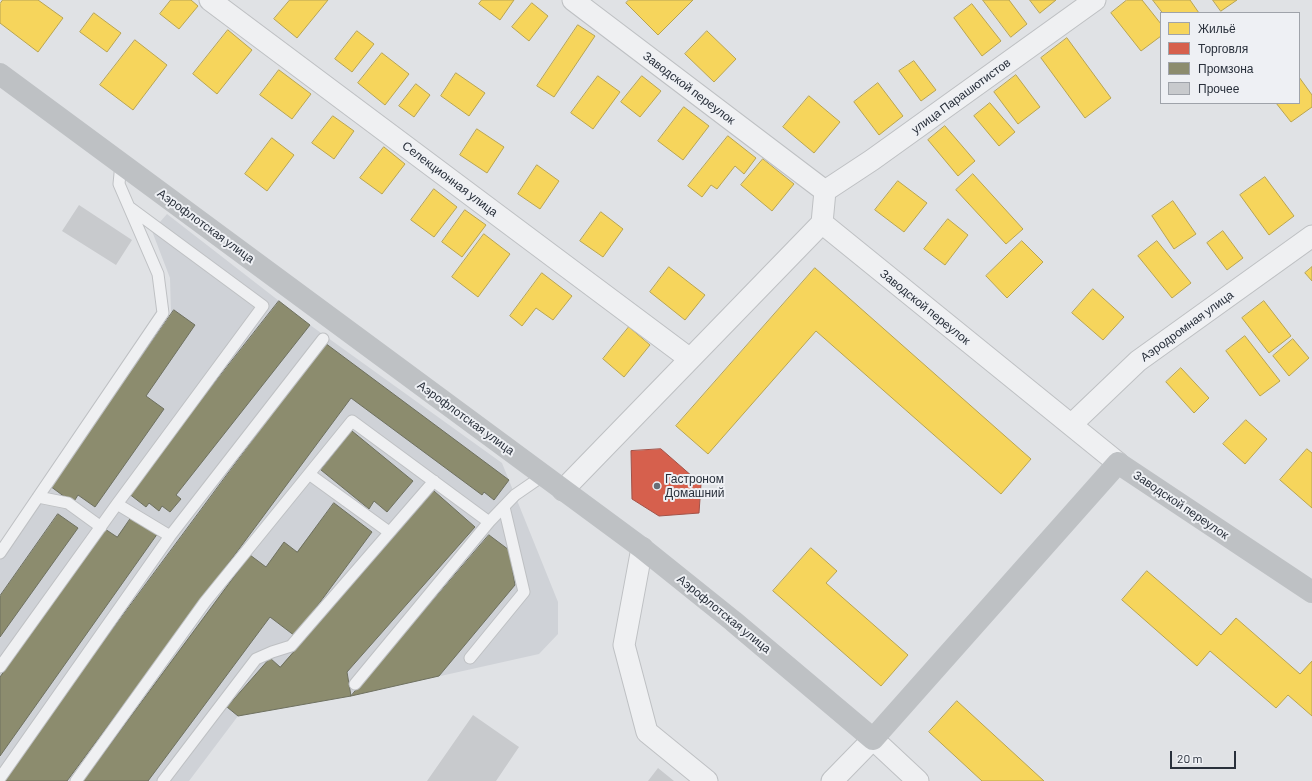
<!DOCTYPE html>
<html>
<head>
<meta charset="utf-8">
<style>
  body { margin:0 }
  #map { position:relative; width:1312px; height:781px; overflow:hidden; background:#e0e2e5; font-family:Barlow,sans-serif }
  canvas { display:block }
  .legend { position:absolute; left:1160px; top:12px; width:140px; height:92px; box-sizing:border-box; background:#eef0f4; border:1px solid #9fa3aa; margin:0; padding:5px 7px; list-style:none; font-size:12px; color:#29303b }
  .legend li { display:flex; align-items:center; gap:8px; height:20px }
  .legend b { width:20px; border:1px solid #9fa3aa }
  .scale { position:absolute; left:1170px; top:751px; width:66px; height:18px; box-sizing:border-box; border:2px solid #29303b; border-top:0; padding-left:5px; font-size:12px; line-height:14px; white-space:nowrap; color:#29303b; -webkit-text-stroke:3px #eef0f4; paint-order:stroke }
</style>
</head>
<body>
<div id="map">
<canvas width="1312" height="781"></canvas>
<ul class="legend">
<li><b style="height:11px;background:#f6d55c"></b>Жильё</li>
<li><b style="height:11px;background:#d6604d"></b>Торговля</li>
<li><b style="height:11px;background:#8c8c6e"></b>Промзона</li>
<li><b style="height:11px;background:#c8cacd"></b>Прочее</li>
</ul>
<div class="scale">20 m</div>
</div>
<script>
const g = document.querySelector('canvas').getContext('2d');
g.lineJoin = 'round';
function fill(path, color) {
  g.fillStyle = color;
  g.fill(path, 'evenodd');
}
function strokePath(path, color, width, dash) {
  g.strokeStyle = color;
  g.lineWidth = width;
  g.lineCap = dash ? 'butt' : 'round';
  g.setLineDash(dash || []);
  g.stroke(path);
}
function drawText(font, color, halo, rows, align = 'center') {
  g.font = font + ' Barlow,sans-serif';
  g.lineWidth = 4;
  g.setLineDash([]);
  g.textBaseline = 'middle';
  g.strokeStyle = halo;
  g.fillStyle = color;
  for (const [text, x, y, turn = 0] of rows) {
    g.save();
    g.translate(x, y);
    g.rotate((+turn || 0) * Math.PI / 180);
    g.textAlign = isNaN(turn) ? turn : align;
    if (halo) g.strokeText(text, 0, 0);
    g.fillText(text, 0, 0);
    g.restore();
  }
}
fill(new Path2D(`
  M 167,214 L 310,325 L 502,463 L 558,602 L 558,634 L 539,654 L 351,696 L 238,716 L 189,781 L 0,781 L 0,560 L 50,486 L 171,314 L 170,278 L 152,231 Z`), '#cfd2d7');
const homes = new Path2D(`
  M 3,0 L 38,0 L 63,18 L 38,52 L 0,23 L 0,4 Z
  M 171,0 L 191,0 L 198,6 L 179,29 L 160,14 Z
  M 290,0 L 328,0 L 297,38 L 274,19 Z
  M 482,0 L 514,0 L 500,20 L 479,4 Z
  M 629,0 L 693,0 L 658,35 L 626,3 Z
  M 983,0 L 1009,0 L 1027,24 L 1011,37 Z
  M 1030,0 L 1056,0 L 1040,13 Z
  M 1127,0 L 1142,0 L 1161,24 L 1161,36 L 1141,51 L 1111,13 Z
  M 1153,0 L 1190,0 L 1199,13 L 1163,13 Z
  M 1213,0 L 1237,0 L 1221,11 Z
  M 532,3 L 548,16 L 529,41 L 512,27 Z
  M 972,4 L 1001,41 L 982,56 L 954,18 Z
  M 94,13 L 121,33 L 107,52 L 80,32 Z
  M 578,25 L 595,36 L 554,97 L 537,86 Z
  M 228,30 L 252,50 L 217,94 L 193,74 Z
  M 357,31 L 374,44 L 352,72 L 335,59 Z
  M 707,31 L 736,59 L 714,82 L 685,54 Z
  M 1067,38 L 1111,98 L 1085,118 L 1041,58 Z
  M 135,40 L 167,65 L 133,110 L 100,85 Z
  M 382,53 L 409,74 L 385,105 L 358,83 Z
  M 914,61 L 936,90 L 921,101 L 899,71 Z
  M 279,70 L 311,94 L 292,119 L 260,95 Z
  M 456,73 L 485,93 L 469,116 L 441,96 Z
  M 1016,75 L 1040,107 L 1018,124 L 994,92 Z
  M 598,76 L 620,92 L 593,129 L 571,113 Z
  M 642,76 L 661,91 L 640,117 L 621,102 Z
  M 1299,77 L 1312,95 L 1312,107 L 1291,122 L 1276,103 L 1299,103 Z
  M 878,83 L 903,116 L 879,135 L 854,102 Z
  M 416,84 L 430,95 L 414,117 L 399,106 Z
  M 809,96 L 840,122 L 814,153 L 783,127 Z
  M 990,103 L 1015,132 L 999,146 L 974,116 Z
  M 684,107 L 709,126 L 683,160 L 658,141 Z
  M 333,116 L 354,131 L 334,159 L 312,143 Z
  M 945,126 L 975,161 L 958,176 L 928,140 Z
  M 477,129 L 504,147 L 487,173 L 460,155 Z
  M 728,136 L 756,158 L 744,174 L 735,166 L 717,189 L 711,185 L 702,197 L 688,186 Z
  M 272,138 L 294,155 L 267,191 L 245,174 Z
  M 384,147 L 405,164 L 382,194 L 360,178 Z
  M 763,159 L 794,184 L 772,211 L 741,185 Z
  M 537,165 L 559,181 L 540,209 L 518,194 Z
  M 973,174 L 1023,229 L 1006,244 L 956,190 Z
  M 1265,177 L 1294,216 L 1269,235 L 1240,195 Z
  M 898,181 L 927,203 L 904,232 L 875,210 Z
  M 434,189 L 457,207 L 434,237 L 411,220 Z
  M 1173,201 L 1196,234 L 1174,249 L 1152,216 Z
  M 465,210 L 486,225 L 462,257 L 442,242 Z
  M 601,212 L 623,229 L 603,257 L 580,241 Z
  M 948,219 L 968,235 L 945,265 L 924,249 Z
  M 1223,231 L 1243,258 L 1227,270 L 1207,243 Z
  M 484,234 L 510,254 L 478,297 L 452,277 Z
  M 1022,241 L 1043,262 L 1007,298 L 986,276 Z
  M 1157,241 L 1191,283 L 1172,298 L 1138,256 Z
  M 669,267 L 705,295 L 685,320 L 650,292 Z
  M 1312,267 L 1312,281 L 1305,273 Z
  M 815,268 L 1031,459 L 1001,494 L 816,331 L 708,454 L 676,426 Z
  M 542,273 L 572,296 L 553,320 L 536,308 L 522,326 L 510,316 Z
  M 1093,289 L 1124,317 L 1103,340 L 1072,313 Z
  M 1264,301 L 1291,336 L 1269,353 L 1242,318 Z
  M 629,327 L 650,345 L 624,377 L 603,359 Z
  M 1245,336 L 1280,381 L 1260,396 L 1226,351 Z
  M 1293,339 L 1309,358 L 1289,376 L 1273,356 Z
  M 1181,368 L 1209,398 L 1194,413 L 1166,382 Z
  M 1246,420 L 1267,439 L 1245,464 L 1223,444 Z
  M 1307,449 L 1312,453 L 1312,508 L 1280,480 Z
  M 811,548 L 837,571 L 826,583 L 908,655 L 881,686 L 773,591 Z
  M 1147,571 L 1221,635 L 1236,618 L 1300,674 L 1312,661 L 1312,716 L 1288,695 L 1276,708 L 1210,651 L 1197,666 L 1122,600 Z
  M 957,701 L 1044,781 L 982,781 L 929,732 Z`);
fill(homes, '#f6d55c');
strokePath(homes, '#b8a452', 1);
const shops = new Path2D(`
  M 661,449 L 701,484 L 699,513 L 659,516 L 632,499 L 631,451 Z`);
fill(shops, '#d6604d');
strokePath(shops, '#a25248', 1);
const industry = new Path2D(`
  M 279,301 L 310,325 L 176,495 L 181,499 L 170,512 L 162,506 L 159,511 L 149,503 L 146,507 L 128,493 Z
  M 174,310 L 195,325 L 146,396 L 164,409 L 95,507 L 78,495 L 73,503 L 50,486 Z
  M 325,343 L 509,480 L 494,500 L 484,492 L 482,495 L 351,398 L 67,781 L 0,781 Z
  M 352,431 L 413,481 L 387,512 L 374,501 L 369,509 L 321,470 Z
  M 434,491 L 475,527 L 347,672 L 351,696 L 238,716 L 227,707 L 270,658 L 280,667 Z
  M 334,503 L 372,532 L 295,636 L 270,617 L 148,781 L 83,781 L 250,555 L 266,567 L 284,542 L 297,552 Z
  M 58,514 L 78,528 L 0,637 L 0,596 Z
  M 133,515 L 158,533 L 0,756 L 0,677 L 105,529 L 117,537 Z
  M 489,535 L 509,550 L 515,585 L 439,676 L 351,696 Z`);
fill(industry, '#8c8c6e');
strokePath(industry, '#6e705f', 1);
fill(new Path2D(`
  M 79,205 L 132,240 L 116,265 L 62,231 Z
  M 473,715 L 519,747 L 496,781 L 427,781 Z
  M 658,768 L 674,781 L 648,781 Z`), '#c8cacd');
const lane = new Path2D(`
  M 309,474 L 389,532
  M 38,497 L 68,503 L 101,527
  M 117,504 L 170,536
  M 0,553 L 163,313 L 158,274 L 119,184 L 121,163
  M 470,658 L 524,592 L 504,507
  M 0,667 L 117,504 L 263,306 L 129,207
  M 355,684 L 489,522
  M 0,778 L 170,536 L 323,339
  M 76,781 L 205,602 L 352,421 L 489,522 L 515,495 L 544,475
  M 163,781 L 256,659 L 272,652 L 291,646 L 434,481`);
const street = new Path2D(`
  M 210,0 L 690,359
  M 573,0 L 825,191 L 822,223 L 1118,463
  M 825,191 L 872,160 L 1095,0
  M 1071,425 L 1138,361 L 1312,236
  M 563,490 L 822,223
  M 642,548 L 624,645 L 647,732 L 707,781
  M 832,781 L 873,739 L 918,781`);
strokePath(lane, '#bec0c3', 13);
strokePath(street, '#bec0c3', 23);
strokePath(lane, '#eff0f2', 11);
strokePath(street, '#eff0f2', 21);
strokePath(new Path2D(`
  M 0,74 L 642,548 L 733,621 L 873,739 L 1118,463 L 1312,592`), '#bec1c4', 22);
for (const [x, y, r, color] of [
  [657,486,4,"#696e76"]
]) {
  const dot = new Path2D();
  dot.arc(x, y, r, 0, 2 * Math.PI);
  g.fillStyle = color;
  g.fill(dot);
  strokePath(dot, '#eef0f4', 1.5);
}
drawText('12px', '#29303b', '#eef0f4', [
  ["Заводской переулок",689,88,37],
  ["улица Парашютистов",961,96,-36],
  ["Селекционная улица",450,179,37],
  ["Аэрофлотская улица",206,226,36],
  ["Заводской переулок",925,307,39],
  ["Аэродромная улица",1187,326,-36],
  ["Аэрофлотская улица",466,418,36],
  ["Заводской переулок",1181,505,34],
  ["Аэрофлотская улица",724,614,39]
]);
drawText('12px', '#29303b', '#eef0f4', [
  ["Гастроном",665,479],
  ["Домашний",665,493]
], 'left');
</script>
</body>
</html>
